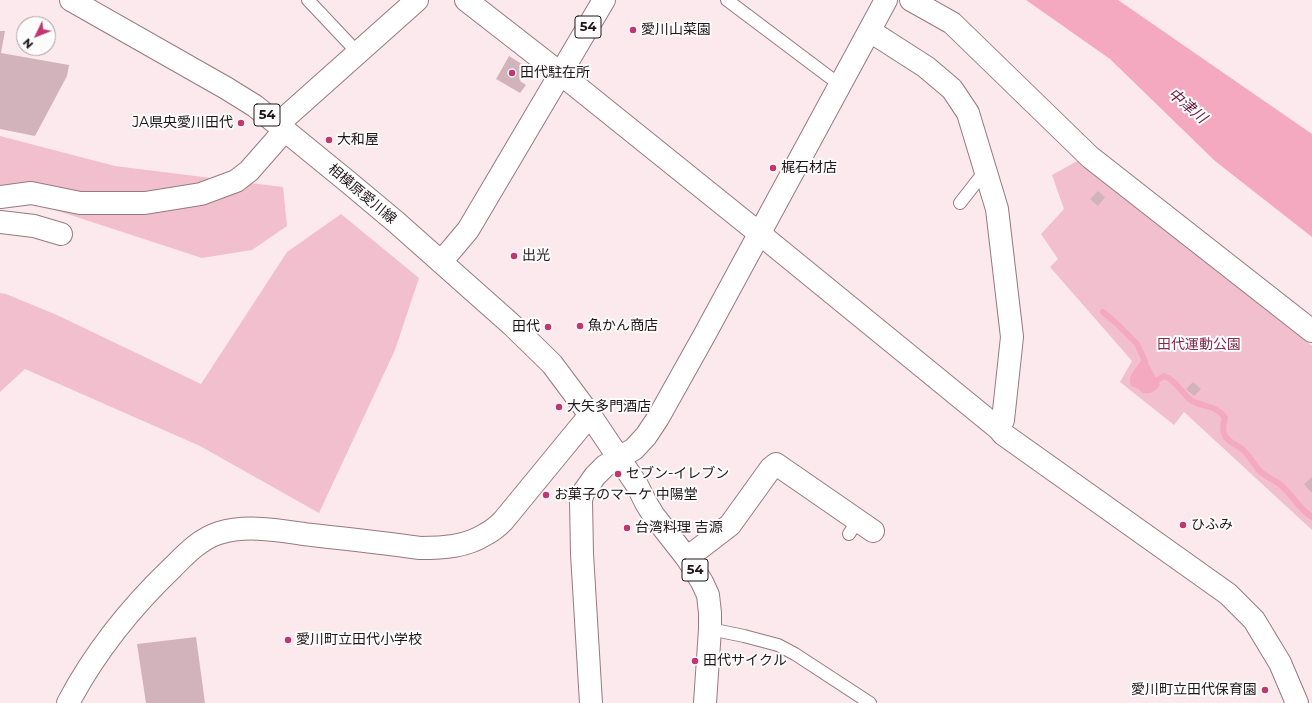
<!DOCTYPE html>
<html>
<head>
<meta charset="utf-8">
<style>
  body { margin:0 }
  #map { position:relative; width:1312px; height:703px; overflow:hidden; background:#fce9ee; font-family:Montserrat,sans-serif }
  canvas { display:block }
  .north { position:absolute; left:16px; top:16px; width:40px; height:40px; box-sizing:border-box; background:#fcfcfc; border:1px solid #a4a0a2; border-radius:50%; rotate:227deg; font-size:11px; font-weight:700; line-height:16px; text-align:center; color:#21161a }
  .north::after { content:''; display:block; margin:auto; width:14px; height:18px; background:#c03670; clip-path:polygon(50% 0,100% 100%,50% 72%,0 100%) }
</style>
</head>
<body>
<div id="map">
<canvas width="1312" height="703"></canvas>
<div class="north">N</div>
</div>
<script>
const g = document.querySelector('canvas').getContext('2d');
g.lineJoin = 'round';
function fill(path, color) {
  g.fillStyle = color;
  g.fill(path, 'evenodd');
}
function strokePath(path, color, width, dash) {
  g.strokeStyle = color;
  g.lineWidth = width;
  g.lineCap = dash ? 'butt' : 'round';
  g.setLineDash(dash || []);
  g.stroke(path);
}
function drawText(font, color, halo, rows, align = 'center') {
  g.font = font + ' Montserrat,"Noto Sans JP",sans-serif';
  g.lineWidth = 4;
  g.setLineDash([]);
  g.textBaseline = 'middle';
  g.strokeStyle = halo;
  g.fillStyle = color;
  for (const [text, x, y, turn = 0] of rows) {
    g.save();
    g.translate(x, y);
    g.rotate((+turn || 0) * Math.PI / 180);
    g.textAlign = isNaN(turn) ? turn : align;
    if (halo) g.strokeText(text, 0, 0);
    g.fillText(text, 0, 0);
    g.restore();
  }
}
fill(new Path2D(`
  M 0,136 L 115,166 L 283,187 L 287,226 L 252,250 L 202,258 L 0,192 Z
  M 1079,160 L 1312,346 L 1312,530 L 1184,412 L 1174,425 L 1120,382 L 1132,361 L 1050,267 L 1058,259 L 1041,234 L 1064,209 L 1052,175 Z
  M 341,214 L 419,278 L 395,350 L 319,513 L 200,446 L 25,369 L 0,392 L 0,293 L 6,294 L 57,315 L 201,384 L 287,252 Z`), '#f2bfce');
fill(new Path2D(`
  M 1026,0 L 1118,0 L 1312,134 L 1312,237 L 1215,161 L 1110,59 Z
  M 1143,354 L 1160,385 C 1155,392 1151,394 1142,393 L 1139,389 L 1131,386 C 1127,374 1137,369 1141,360 L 1140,355 Z`), '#f5a9c0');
strokePath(new Path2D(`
  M 1103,312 L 1117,324 L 1137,344 L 1145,361
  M 1151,378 L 1156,381 L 1164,376 C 1176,380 1182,394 1192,401 C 1204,407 1218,406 1225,418 C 1223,424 1222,430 1225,436 C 1229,443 1236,444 1242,449 C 1249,455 1253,463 1259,470 C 1265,477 1275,480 1282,486 C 1293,496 1299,509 1312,517`), '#f5a9c0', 6);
fill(new Path2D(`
  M 0,31 L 5,31 L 1,53 L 69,65 L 67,76 L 35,136 L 0,129 Z
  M 509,56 L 528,68 L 520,81 L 526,85 L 520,93 L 496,79 Z
  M 1098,191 L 1105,197 L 1098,206 L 1090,199 Z
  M 1193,382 L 1201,389 L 1194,396 L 1186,389 Z
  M 1312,477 L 1312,492 L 1311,492 L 1304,484 Z
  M 196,637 L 205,703 L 146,703 L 137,644 Z`), '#d2b3bc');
const lane = new Path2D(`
  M 308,0 L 358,53
  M 727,0 L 840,85
  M 960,203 L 985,171
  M 849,534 L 858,520
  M 710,629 L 744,636 L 778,645 L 795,654 L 870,703`);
const street = new Path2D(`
  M 466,0 L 561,74 L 760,234 L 999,429 L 1003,434 L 1228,594 L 1254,620 L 1280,663 L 1297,703
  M 911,0 L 952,23 L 1090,157 L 1312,331
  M 870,31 L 926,67 L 952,89 L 968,113 L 997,209 L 1012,337 L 1003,420 L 999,429
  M 278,124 L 417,0
  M 0,197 L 31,193 L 80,203 L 145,203 L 201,194 L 236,181 L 249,171 L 285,130
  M 0,222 L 34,226 L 61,234
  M 687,558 L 730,525 L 771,468 L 776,464 L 873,531
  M 68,703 C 95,652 131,607 173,567 C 186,554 200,539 219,533 C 248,524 281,531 312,535 C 348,539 384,543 420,548 C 443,548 466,547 486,534 C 492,531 498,526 503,521 L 590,415
  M 591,703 L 582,554 L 581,500 L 583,493 L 595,476 L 605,466 L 634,449 L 646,436 L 658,418 L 705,334 L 886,0`);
const primary = new Path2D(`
  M 71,0 L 226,88 L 255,106 L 347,181 L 396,222 L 512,325 L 552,364 L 590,415 L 637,485 L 646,503 L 654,516 L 687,558 L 702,582 L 708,595 L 710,613 L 710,629 L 705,703
  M 441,262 L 468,230 L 604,0`);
strokePath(lane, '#967982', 14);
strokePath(street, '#967982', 24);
strokePath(primary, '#967982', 24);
strokePath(lane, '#fff', 12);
strokePath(street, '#fff', 22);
strokePath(primary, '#fff', 22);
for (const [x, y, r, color] of [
  [633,30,4,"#c03670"],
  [512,73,4,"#c03670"],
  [241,123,4,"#c03670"],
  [329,140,4,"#c03670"],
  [773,168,4,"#c03670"],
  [514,256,4,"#c03670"],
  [580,326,4,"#c03670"],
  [548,327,4,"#c03670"],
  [559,407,4,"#c03670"],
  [618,474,4,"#c03670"],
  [546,495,4,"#c03670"],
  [1183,525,4,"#c03670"],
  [627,528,4,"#c03670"],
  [288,640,4,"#c03670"],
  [695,661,4,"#c03670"],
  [1265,690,4,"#c03670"]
]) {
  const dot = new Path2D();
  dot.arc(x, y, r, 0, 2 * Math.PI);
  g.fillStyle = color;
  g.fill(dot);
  strokePath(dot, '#fcfcfc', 1.5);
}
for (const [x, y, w] of [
  [588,27,26],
  [267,115,26],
  [695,570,26]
]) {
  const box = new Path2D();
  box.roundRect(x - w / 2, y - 11, w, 22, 3);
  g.fillStyle = '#fcfcfc';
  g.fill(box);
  strokePath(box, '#21161a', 1);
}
drawText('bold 13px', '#21161a', null, [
  ["54",588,27],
  ["54",267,115],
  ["54",695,570]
]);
drawText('14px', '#21161a', '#fcfcfc', [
  ["愛川山菜園",641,30],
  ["田代駐在所",520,73],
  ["JA県央愛川田代",233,123,"right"],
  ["大和屋",337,140],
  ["梶石材店",781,168],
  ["出光",522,256],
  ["魚かん商店",588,326],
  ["田代",540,327,"right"],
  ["大矢多門酒店",567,407],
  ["セブン-イレブン",626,474],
  ["お菓子のマーケ 中陽堂",554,495],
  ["ひふみ",1191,525],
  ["台湾料理 吉源",635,528],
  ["愛川町立田代小学校",296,640],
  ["田代サイクル",703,661],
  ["愛川町立田代保育園",1257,690,"right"]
], 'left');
drawText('14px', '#21161a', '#fcfcfc', [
  ["相模原愛川線",362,194,40]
]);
drawText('14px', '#822b4d', '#fcfcfc', [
  ["田代運動公園",1199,345]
]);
drawText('italic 15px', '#6b143b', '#fcfcfc', [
  ["中津川",1187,106,40]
]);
</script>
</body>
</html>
